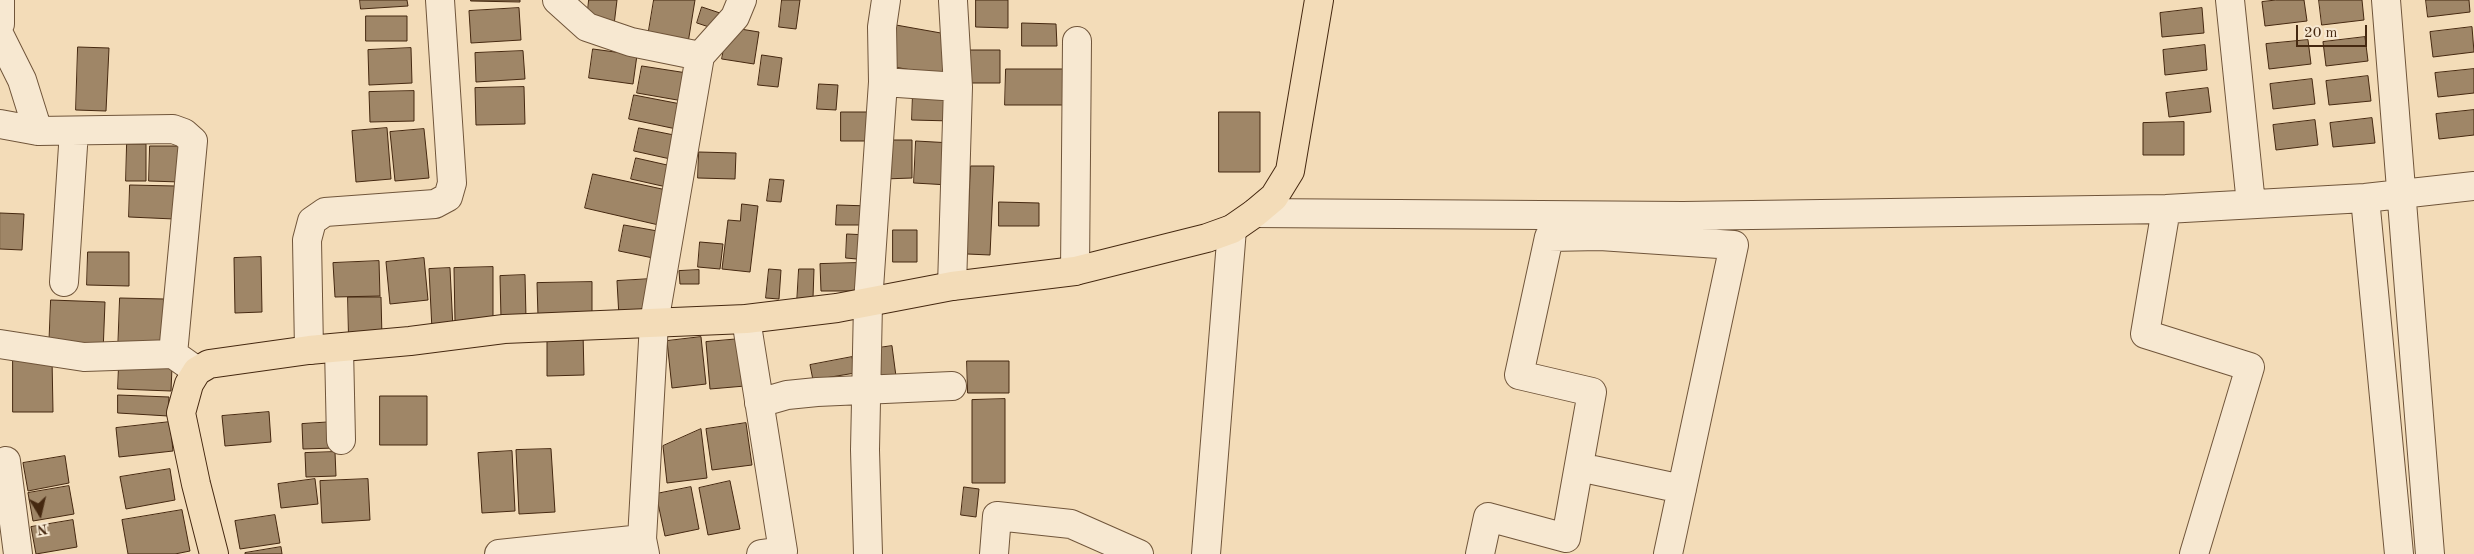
<!DOCTYPE html>
<html>
<head>
<meta charset="utf-8">
<style>
  body { margin:0 }
  #map { position:relative; width:2474px; height:554px; overflow:hidden; background:#f3dcb8; font-family:"Old Standard TT",serif }
  canvas { display:block }
  .north { position:absolute; left:15px; top:489px; width:50px; height:50px; -webkit-text-stroke:4px #f7e8d1; paint-order:stroke; rotate:171deg; font-size:14px; font-weight:700; line-height:20px; text-align:center; color:#452810 }
  .north::after { content:''; display:block; margin:auto; width:18px; height:22px; background:#452810; clip-path:polygon(50% 0,100% 100%,50% 72%,0 100%) }
  .scale { position:absolute; left:2296px; top:25px; width:71px; height:22px; box-sizing:border-box; border:2px solid #452810; border-top:0; padding-left:6px; font-size:15px; line-height:18px; white-space:nowrap; color:#452810; -webkit-text-stroke:4px #f7e8d1; paint-order:stroke }
</style>
</head>
<body>
<div id="map">
<canvas width="2474" height="554"></canvas>
<div class="north">N</div>
<div class="scale">20 m</div>
</div>
<script>
const g = document.querySelector('canvas').getContext('2d');
g.lineJoin = 'round';
function fill(path, color) {
  g.fillStyle = color;
  g.fill(path, 'evenodd');
}
function strokePath(path, color, width, dash) {
  g.strokeStyle = color;
  g.lineWidth = width;
  g.lineCap = dash ? 'butt' : 'round';
  g.setLineDash(dash || []);
  g.stroke(path);
}
const building = new Path2D(`
  M 360,0 L 407,0 L 408,6 L 361,9 Z
  M 471,0 L 520,0 L 520,2 L 471,1 Z
  M 589,0 L 617,0 L 614,25 L 587,21 Z
  M 654,0 L 695,0 L 688,43 L 648,36 Z
  M 782,0 L 800,0 L 796,29 L 779,27 Z
  M 976,0 L 1008,0 L 1008,28 L 976,27 Z
  M 2276,0 L 2304,0 L 2307,21 L 2265,26 L 2262,2 Z
  M 2319,0 L 2362,0 L 2364,20 L 2322,25 Z
  M 2426,0 L 2469,0 L 2470,12 L 2428,17 Z
  M 702,7 L 720,13 L 715,29 L 697,23 Z
  M 519,8 L 521,40 L 471,43 L 469,11 Z
  M 2202,8 L 2204,33 L 2162,37 L 2160,13 Z
  M 366,16 L 407,16 L 407,41 L 366,41 Z
  M 1022,23 L 1056,24 L 1057,46 L 1022,46 Z
  M 896,25 L 952,35 L 944,76 L 889,66 Z
  M 728,27 L 759,32 L 754,64 L 722,59 Z
  M 2472,27 L 2474,52 L 2433,57 L 2430,32 Z
  M 2365,37 L 2368,61 L 2326,66 L 2323,42 Z
  M 2308,40 L 2311,64 L 2269,69 L 2266,44 Z
  M 2205,45 L 2207,70 L 2165,75 L 2163,50 Z
  M 78,47 L 109,48 L 106,111 L 76,110 Z
  M 411,48 L 412,83 L 369,85 L 368,50 Z
  M 593,49 L 637,55 L 633,84 L 589,78 Z
  M 966,50 L 1000,50 L 1000,83 L 966,83 Z
  M 523,51 L 525,79 L 476,82 L 475,53 Z
  M 762,55 L 782,58 L 778,87 L 758,85 Z
  M 642,66 L 687,73 L 683,101 L 637,93 Z
  M 1006,69 L 1069,69 L 1069,105 L 1005,105 Z
  M 2474,69 L 2474,93 L 2438,97 L 2435,73 Z
  M 2368,76 L 2371,101 L 2329,105 L 2326,81 Z
  M 2312,79 L 2315,104 L 2273,109 L 2270,84 Z
  M 819,84 L 838,85 L 836,110 L 817,109 Z
  M 524,87 L 525,124 L 476,125 L 475,88 Z
  M 2208,88 L 2211,112 L 2169,117 L 2166,93 Z
  M 414,91 L 414,121 L 370,122 L 369,92 Z
  M 913,92 L 953,93 L 952,121 L 912,120 Z
  M 634,95 L 686,105 L 681,130 L 629,119 Z
  M 2474,110 L 2474,135 L 2439,139 L 2436,114 Z
  M 841,112 L 873,112 L 873,141 L 841,141 Z
  M 1219,112 L 1260,112 L 1260,172 L 1219,172 Z
  M 2372,118 L 2375,143 L 2333,147 L 2330,123 Z
  M 2315,120 L 2318,145 L 2276,150 L 2273,125 Z
  M 2184,122 L 2184,155 L 2143,155 L 2143,123 Z
  M 387,128 L 391,179 L 356,182 L 352,131 Z
  M 639,128 L 679,136 L 675,160 L 634,151 Z
  M 424,129 L 429,178 L 395,181 L 390,132 Z
  M 884,140 L 912,140 L 912,178 L 884,179 Z
  M 916,141 L 952,143 L 949,185 L 914,183 Z
  M 127,144 L 146,144 L 146,181 L 126,181 Z
  M 150,146 L 180,146 L 180,182 L 149,181 Z
  M 699,152 L 736,153 L 735,179 L 698,178 Z
  M 636,158 L 676,167 L 671,188 L 631,179 Z
  M 971,166 L 994,166 L 990,255 L 967,254 Z
  M 593,174 L 671,191 L 663,226 L 585,208 Z
  M 770,179 L 784,180 L 781,202 L 767,201 Z
  M 130,185 L 175,186 L 174,219 L 129,217 Z
  M 999,202 L 1039,203 L 1039,226 L 999,226 Z
  M 742,204 L 758,206 L 750,272 L 722,269 L 728,220 L 740,221 Z
  M 837,205 L 870,206 L 870,225 L 836,225 Z
  M 0,213 L 24,214 L 22,250 L 0,249 Z
  M 624,225 L 663,232 L 658,259 L 619,251 Z
  M 893,230 L 917,230 L 917,262 L 893,262 Z
  M 847,234 L 868,235 L 867,260 L 846,258 Z
  M 700,242 L 723,244 L 720,269 L 698,267 Z
  M 88,252 L 129,252 L 129,286 L 87,285 Z
  M 261,257 L 262,312 L 235,313 L 234,258 Z
  M 424,258 L 428,300 L 390,304 L 386,262 Z
  M 379,261 L 380,296 L 335,297 L 333,263 Z
  M 857,263 L 858,291 L 821,291 L 820,264 Z
  M 493,267 L 493,320 L 455,321 L 454,268 Z
  M 450,268 L 453,329 L 432,330 L 429,269 Z
  M 769,269 L 781,270 L 779,299 L 766,298 Z
  M 799,269 L 814,269 L 813,298 L 797,303 Z
  M 699,270 L 699,284 L 680,284 L 679,271 Z
  M 525,275 L 526,318 L 501,318 L 500,276 Z
  M 651,279 L 653,315 L 619,317 L 617,281 Z
  M 592,282 L 592,315 L 538,316 L 537,283 Z
  M 348,297 L 381,297 L 382,338 L 349,339 Z
  M 120,298 L 164,299 L 162,354 L 118,352 Z
  M 51,300 L 105,302 L 103,353 L 49,351 Z
  M 583,332 L 584,375 L 547,376 L 547,333 Z
  M 701,337 L 706,384 L 672,388 L 667,341 Z
  M 740,339 L 745,386 L 710,389 L 706,342 Z
  M 892,346 L 897,384 L 875,387 L 871,349 Z
  M 852,357 L 855,373 L 813,380 L 810,365 Z
  M 13,358 L 52,358 L 53,412 L 13,412 Z
  M 967,361 L 1009,361 L 1009,393 L 968,393 Z
  M 119,365 L 172,367 L 171,391 L 118,389 Z
  M 118,395 L 169,397 L 168,416 L 118,413 Z
  M 380,396 L 427,396 L 427,445 L 380,445 Z
  M 1005,399 L 1005,483 L 972,483 L 972,400 Z
  M 269,412 L 271,442 L 225,446 L 222,416 Z
  M 170,422 L 173,451 L 119,457 L 116,428 Z
  M 334,422 L 335,448 L 303,449 L 302,424 Z
  M 746,423 L 752,465 L 712,470 L 706,429 Z
  M 701,429 L 707,478 L 667,483 L 663,446 Z
  M 551,449 L 555,512 L 519,514 L 516,450 Z
  M 512,451 L 515,511 L 482,513 L 478,453 Z
  M 335,452 L 336,476 L 306,477 L 305,453 Z
  M 65,456 L 69,483 L 28,491 L 23,463 Z
  M 170,469 L 175,500 L 126,509 L 120,477 Z
  M 315,479 L 318,504 L 281,508 L 278,484 Z
  M 368,479 L 370,520 L 322,523 L 320,481 Z
  M 730,481 L 740,529 L 708,535 L 699,488 Z
  M 69,486 L 74,514 L 33,521 L 28,493 Z
  M 691,487 L 699,529 L 665,536 L 656,494 Z
  M 964,487 L 979,489 L 976,517 L 961,515 Z
  M 182,510 L 190,551 L 175,554 L 128,554 L 122,520 Z
  M 275,515 L 280,543 L 240,549 L 235,521 Z
  M 73,520 L 77,547 L 36,554 L 31,527 Z
  M 281,547 L 282,554 L 245,554 L 245,553 Z`);
fill(building, '#9f8667');
strokePath(building, '#452810', 1);
const minor = new Path2D(`
  M 557,0 L 587,27 L 631,42 L 700,56 L 654,323 L 642,539 L 645,554
  M 2230,0 L 2251,204
  M 2386,0 L 2430,554
  M 0,24 L 0,0
  M 0,36 L 22,80 L 38,131
  M 700,56 L 735,17 L 742,0
  M 883,82 L 958,87
  M 0,124 L 38,131 L 173,129 L 184,133 L 193,141 L 173,354 L 197,371
  M 2365,198 L 2399,554
  M 2166,209 L 2145,334 L 2250,367 L 2194,554
  M 1255,213 L 1683,216 L 2166,209 L 2365,198 L 2474,186
  M 1075,271 L 1077,41
  M 64,282 L 74,131
  M 952,286 L 958,87 L 953,1
  M 746,319 L 783,551 L 761,554
  M 0,344 L 84,357 L 173,354
  M 339,348 L 341,440
  M 309,350 L 307,240 L 312,221 L 325,212 L 435,204 L 448,197 L 452,183 L 440,0
  M 759,403 L 787,395 L 817,392 L 952,386
  M 6,461 L 18,554
  M 1579,467 L 1682,489
  M 499,554 L 642,539
  M 868,554 L 865,450 L 868,303 L 883,82 L 882,27 L 886,0
  M 994,554 L 997,516 L 1071,524 L 1139,554
  M 1206,554 L 1232,229
  M 1480,554 L 1488,517 L 1566,538 L 1592,392 L 1519,375 L 1549,237 L 1600,236 L 1734,245 L 1668,554`);
const major = new Path2D(`
  M 214,554 L 196,484 L 181,413 L 189,384 L 197,371 L 209,364 L 309,350 L 410,341 L 504,329 L 746,319 L 837,308 L 952,286 L 1075,271 L 1207,238 L 1232,229 L 1255,213 L 1274,197 L 1290,171 L 1319,0`);
strokePath(minor, '#70553a', 30);
strokePath(major, '#452810', 30);
strokePath(minor, '#f7e8d1', 28);
strokePath(major, '#f3dcb8', 28);
</script>
</body>
</html>
